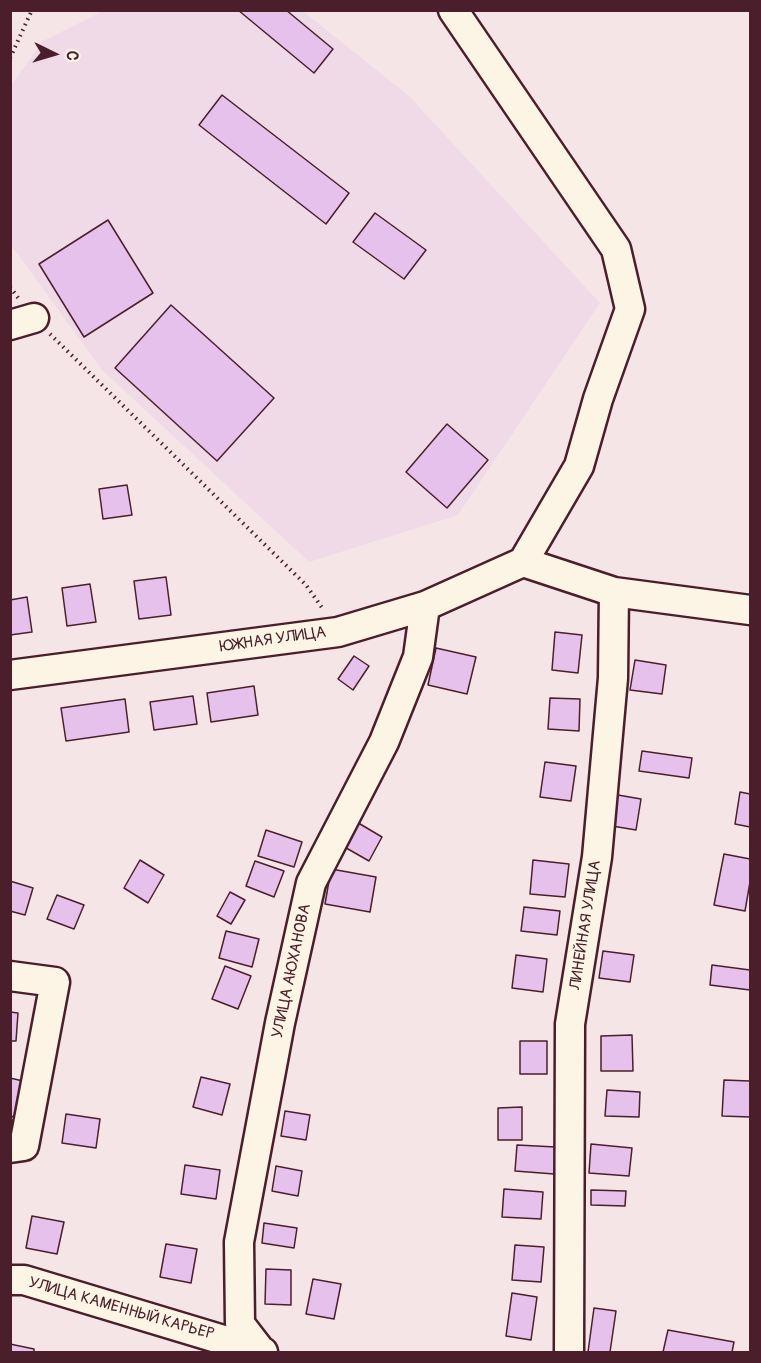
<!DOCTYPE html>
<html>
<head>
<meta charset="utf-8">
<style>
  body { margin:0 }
  #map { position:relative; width:761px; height:1363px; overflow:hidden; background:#f5e5e7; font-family:Pangolin,sans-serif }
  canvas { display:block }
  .frame { position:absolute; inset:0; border:12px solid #4a1f2b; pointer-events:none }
  .north { position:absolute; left:24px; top:24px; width:60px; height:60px; -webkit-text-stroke:4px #fcf5e5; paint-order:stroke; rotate:95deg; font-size:16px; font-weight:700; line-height:24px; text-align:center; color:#4a1f2b }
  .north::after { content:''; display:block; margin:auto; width:21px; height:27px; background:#4a1f2b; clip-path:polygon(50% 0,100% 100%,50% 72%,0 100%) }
</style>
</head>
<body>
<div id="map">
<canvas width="761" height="1363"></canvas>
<div class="frame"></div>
<div class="north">С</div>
</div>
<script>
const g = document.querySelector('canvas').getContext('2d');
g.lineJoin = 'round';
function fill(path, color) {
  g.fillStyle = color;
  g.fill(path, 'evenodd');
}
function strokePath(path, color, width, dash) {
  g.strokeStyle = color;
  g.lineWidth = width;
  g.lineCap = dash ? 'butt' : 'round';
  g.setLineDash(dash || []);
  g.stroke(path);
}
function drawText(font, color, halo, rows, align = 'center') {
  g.font = font + ' Pangolin,sans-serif';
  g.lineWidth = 6;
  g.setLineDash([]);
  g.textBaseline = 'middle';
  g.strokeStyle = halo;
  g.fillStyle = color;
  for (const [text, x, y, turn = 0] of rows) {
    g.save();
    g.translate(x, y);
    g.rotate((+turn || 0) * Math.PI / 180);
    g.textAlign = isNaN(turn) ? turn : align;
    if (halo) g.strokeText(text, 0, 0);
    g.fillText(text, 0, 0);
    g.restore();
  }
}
fill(new Path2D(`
  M 100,11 L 303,11 L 408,95 L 600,303 L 458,515 L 309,562 L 102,370 L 11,245 L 10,87 L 43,41 L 97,14 Z`), '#f0dae8');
const building = new Path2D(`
  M 238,10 L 286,10 L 333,49 L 314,73 Z
  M 222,95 L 349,193 L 326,224 L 199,125 Z
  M 375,213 L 426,250 L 404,279 L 353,242 Z
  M 108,220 L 153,293 L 84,337 L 39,264 Z
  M 171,305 L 274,398 L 217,461 L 115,368 Z
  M 447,424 L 488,460 L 447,508 L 406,472 Z
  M 127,485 L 132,515 L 103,519 L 99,489 Z
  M 166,577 L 171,615 L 139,619 L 134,581 Z
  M 90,584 L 96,622 L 67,626 L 62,588 Z
  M 27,597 L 32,632 L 10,635 L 10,600 Z
  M 555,632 L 582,635 L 578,673 L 552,670 Z
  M 436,648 L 476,657 L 467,694 L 428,685 Z
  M 354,656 L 369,666 L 353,690 L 338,679 Z
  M 635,660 L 666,665 L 662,694 L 630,690 Z
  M 254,686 L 258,715 L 211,722 L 207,693 Z
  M 193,696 L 197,724 L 154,730 L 150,702 Z
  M 550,698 L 580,699 L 579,731 L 548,729 Z
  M 125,699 L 129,732 L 66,741 L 61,708 Z
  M 642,751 L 692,758 L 689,778 L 639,771 Z
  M 545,762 L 576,766 L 571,801 L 540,797 Z
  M 740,792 L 750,794 L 750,827 L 735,824 Z
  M 618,795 L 641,799 L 636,830 L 612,826 Z
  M 355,821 L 382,837 L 369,861 L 341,845 Z
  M 266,830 L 302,842 L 294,867 L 258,856 Z
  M 724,854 L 750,859 L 750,882 L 745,911 L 714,905 Z
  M 140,860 L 164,875 L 148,903 L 124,888 Z
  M 533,860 L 569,864 L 565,897 L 530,894 Z
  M 255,861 L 284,871 L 274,897 L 246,886 Z
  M 331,869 L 376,877 L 370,912 L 325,904 Z
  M 10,881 L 33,888 L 25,915 L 10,911 Z
  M 230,892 L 245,900 L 231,924 L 217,916 Z
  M 57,895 L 84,905 L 74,929 L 47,919 Z
  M 524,907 L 560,911 L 557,935 L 521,931 Z
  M 226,931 L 259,939 L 252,967 L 219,958 Z
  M 603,951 L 634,955 L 630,982 L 599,978 Z
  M 516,955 L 547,959 L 543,992 L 512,988 Z
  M 712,965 L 750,970 L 750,990 L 710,985 Z
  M 225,966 L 251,976 L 238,1009 L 212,999 Z
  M 10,1012 L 18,1013 L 16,1041 L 10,1041 Z
  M 632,1035 L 633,1071 L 601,1071 L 601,1036 Z
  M 520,1041 L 547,1041 L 547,1074 L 520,1074 Z
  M 201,1077 L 230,1084 L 222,1115 L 193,1107 Z
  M 10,1078 L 23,1081 L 15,1117 L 10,1116 Z
  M 724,1080 L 750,1081 L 750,1117 L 722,1116 Z
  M 607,1090 L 640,1092 L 639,1117 L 605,1116 Z
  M 522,1107 L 522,1140 L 498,1140 L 498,1108 Z
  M 285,1111 L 310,1115 L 306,1140 L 281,1136 Z
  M 66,1114 L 100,1119 L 96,1148 L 62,1143 Z
  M 591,1144 L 632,1148 L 629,1176 L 589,1173 Z
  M 517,1145 L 556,1147 L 554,1174 L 515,1171 Z
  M 185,1165 L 220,1170 L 216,1199 L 181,1194 Z
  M 276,1166 L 302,1171 L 298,1196 L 272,1191 Z
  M 504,1189 L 543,1192 L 541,1219 L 502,1217 Z
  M 591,1190 L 626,1191 L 625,1206 L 591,1205 Z
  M 32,1216 L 64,1222 L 57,1254 L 26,1248 Z
  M 264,1223 L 297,1228 L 294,1248 L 262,1243 Z
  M 166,1244 L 197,1249 L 191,1283 L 160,1277 Z
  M 515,1245 L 544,1247 L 541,1282 L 512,1280 Z
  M 266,1269 L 291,1270 L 291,1305 L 265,1304 Z
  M 313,1279 L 341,1284 L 334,1319 L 306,1314 Z
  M 512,1293 L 537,1297 L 531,1340 L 506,1336 Z
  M 594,1308 L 616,1311 L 610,1352 L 588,1352 Z
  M 668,1330 L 734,1342 L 732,1352 L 663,1352 Z
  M 10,1344 L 34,1349 L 34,1352 L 10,1352 Z`);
fill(building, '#e6c1ec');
strokePath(building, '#4a1f2b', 1.5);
const minor = new Path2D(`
  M 453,10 L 616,249 L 630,309 L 598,399 L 579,466 L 523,562
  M 10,325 L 34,318
  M 523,562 L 614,592 L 613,678 L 597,857 L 570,1024 L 569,1352
  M 614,592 L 750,610
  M 10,675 L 338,632 L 425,606 L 523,562
  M 10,976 L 55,982 L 24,1146 L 10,1148
  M 10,1280 L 24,1280 L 263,1352
  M 260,1350 L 240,1324 L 239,1242 L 280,1023 L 311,883 L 384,742 L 418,657 L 425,606`);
strokePath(minor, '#4a1f2b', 33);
strokePath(new Path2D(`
  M 10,58 L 32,10
  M 10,287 L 19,299
  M 50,334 L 306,585 L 323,609`), '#4a1f2b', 4, [1.5, 4.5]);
strokePath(minor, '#fcf5e5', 28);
drawText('16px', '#4a1f2b', '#fcf5e5', [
  ["ЮЖНАЯ УЛИЦА",273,640,-8],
  ["ЛИНЕЙНАЯ УЛИЦА",586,925,-81],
  ["УЛИЦА АЮХАНОВА",292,971,-78],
  ["УЛИЦА КАМЕННЫЙ КАРЬЕР",121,1309,16]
]);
</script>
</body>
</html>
